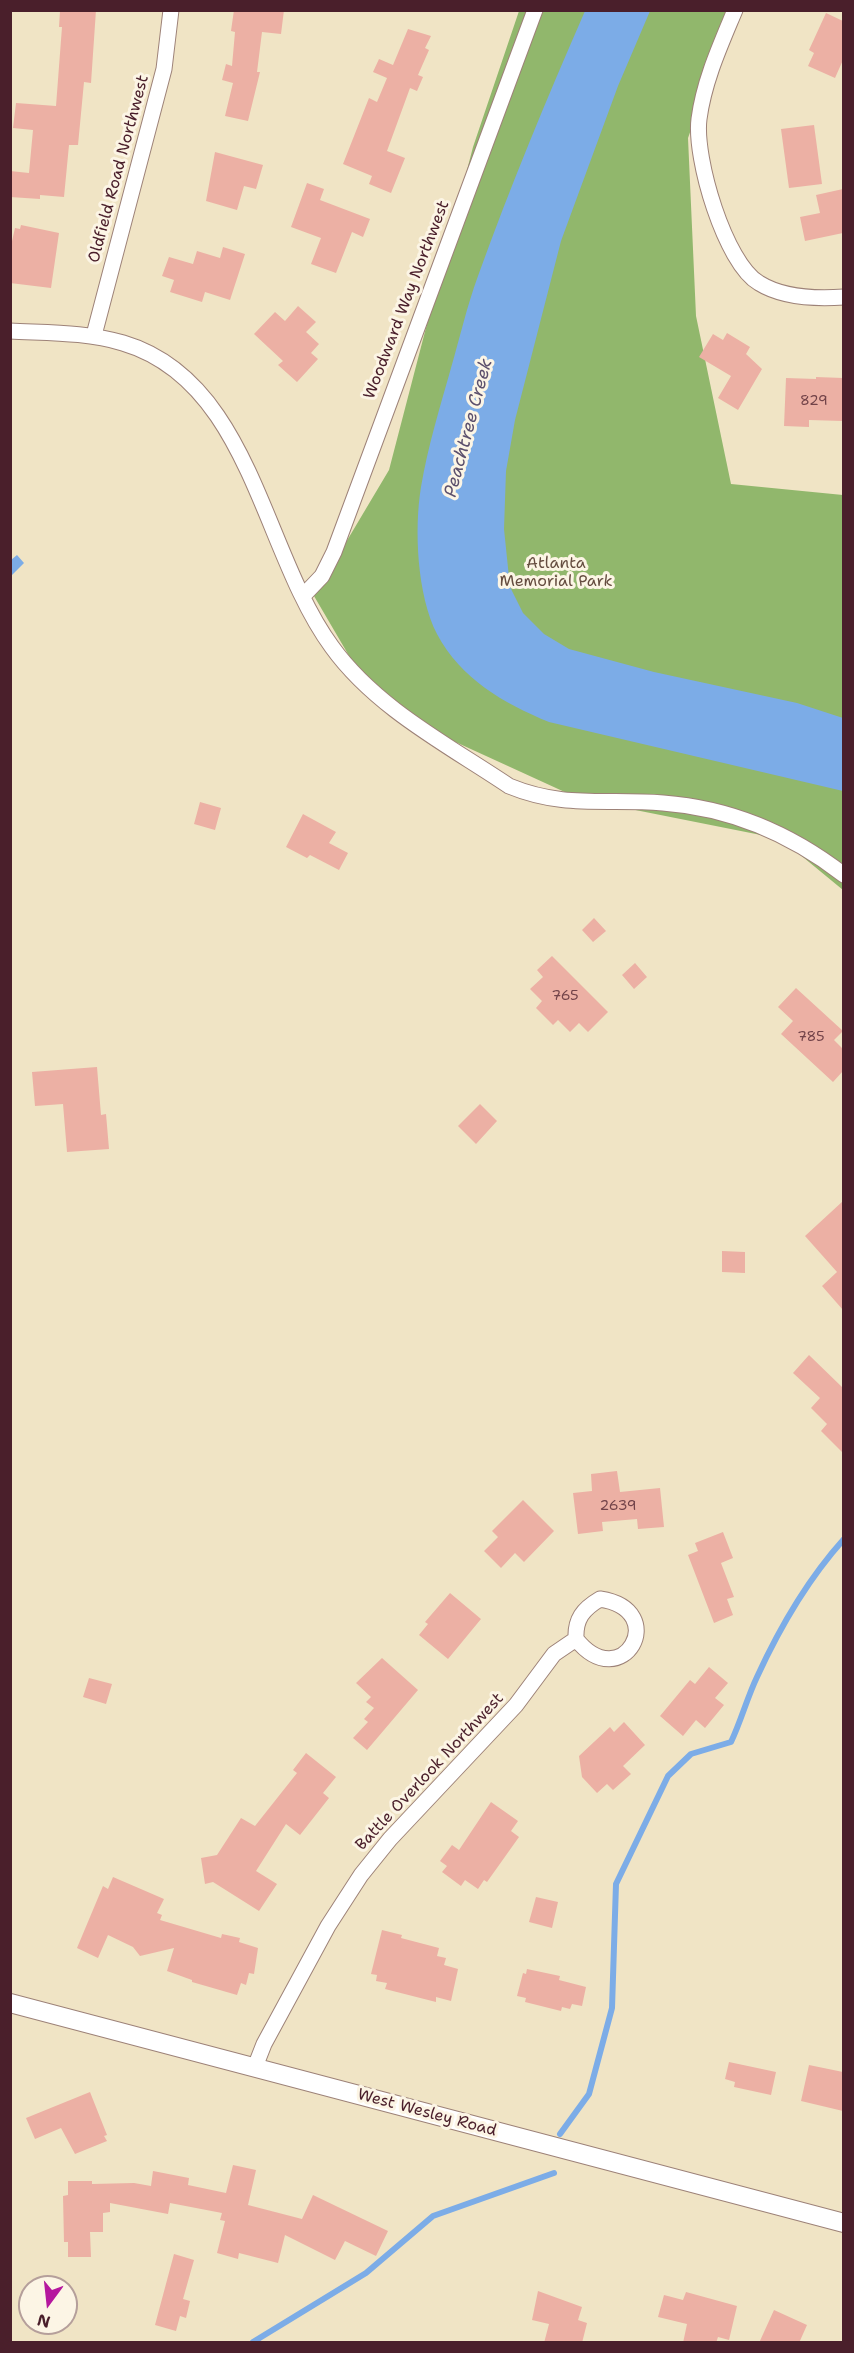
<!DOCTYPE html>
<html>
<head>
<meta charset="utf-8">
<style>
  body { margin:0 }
  #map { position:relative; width:854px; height:2353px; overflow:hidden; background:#f0e4c5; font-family:"Shantell Sans",sans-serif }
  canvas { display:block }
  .frame { position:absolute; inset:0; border:12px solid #4a1f2b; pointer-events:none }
  .north { position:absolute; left:18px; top:2275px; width:60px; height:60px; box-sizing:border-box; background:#fcf5e5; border:2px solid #b59f9b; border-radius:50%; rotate:195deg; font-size:16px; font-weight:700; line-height:24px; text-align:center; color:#4a1f2b }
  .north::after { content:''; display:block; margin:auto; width:21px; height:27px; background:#b5179e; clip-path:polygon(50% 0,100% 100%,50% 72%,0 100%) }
</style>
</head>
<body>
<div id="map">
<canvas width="854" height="2353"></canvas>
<div class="frame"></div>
<div class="north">N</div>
</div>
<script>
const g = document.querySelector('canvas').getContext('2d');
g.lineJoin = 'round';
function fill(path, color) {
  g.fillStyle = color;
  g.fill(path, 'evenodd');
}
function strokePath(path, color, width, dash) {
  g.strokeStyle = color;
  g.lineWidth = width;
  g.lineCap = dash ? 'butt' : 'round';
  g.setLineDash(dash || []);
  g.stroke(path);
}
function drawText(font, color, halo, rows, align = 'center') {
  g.font = font + ' "Shantell Sans",sans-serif';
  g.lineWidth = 6;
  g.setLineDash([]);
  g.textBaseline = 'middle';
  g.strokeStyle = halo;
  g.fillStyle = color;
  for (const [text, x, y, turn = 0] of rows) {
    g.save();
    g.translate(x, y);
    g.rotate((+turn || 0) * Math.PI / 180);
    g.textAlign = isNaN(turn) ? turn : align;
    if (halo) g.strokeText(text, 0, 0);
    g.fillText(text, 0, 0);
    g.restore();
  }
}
fill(new Path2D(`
  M 519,11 L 733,11 L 688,138 L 696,316 L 731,484 L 843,495 L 843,890 L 781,839 L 580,799 L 379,707 L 314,596 L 389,470 L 473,147 Z`), '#91b76c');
fill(new Path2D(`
  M 585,11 L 650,11 L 618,86 L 561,241 L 515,420 L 506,471 L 504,529 L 510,587 L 523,613 L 544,634 L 569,649 L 654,672 L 797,703 L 843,718 L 843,791 L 549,722 C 503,703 461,679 437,634 C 417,595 414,529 421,487 C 428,446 440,407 451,368 C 460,337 467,306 478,276 C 510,187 547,98 585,11 Z
  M 17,555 L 24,563 L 11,576 L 11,560 Z`), '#7cace7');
strokePath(new Path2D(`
  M 560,2134 L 589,2094 L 612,2008 L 616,1884 L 668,1776 L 691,1754 L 731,1742 C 741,1721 747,1698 757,1677 C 779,1629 808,1579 844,1539
  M 253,2342 L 366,2273 L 433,2216 L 554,2173`), '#7cace7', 6);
fill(new Path2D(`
  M 96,10 L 91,83 L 84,82 L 78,145 L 69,145 L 64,197 L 40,195 L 40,199 L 10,197 L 10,171 L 29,173 L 33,130 L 13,128 L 16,103 L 56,106 L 62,27 L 59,27 L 60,11 Z
  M 234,10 L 284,10 L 281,34 L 262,32 L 257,72 L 260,72 L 248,121 L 225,116 L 233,83 L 222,80 L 226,64 L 232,66 L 235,32 L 231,31 Z
  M 826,13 L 843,21 L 843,60 L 835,78 L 808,66 L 814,53 L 809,50 Z
  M 408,29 L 431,36 L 425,48 L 429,50 L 418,75 L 423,77 L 417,91 L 410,88 L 387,151 L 405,158 L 391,193 L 369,184 L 372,176 L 343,164 L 369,98 L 377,102 L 387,78 L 373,72 L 379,59 L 393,65 Z
  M 814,125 L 822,184 L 789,188 L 781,129 Z
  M 215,152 L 263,165 L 256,189 L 244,186 L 237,210 L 206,201 Z
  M 307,183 L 324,189 L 320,200 L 370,219 L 363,237 L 352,232 L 336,273 L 311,264 L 321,238 L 291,227 Z
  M 843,189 L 843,233 L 805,241 L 800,217 L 820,213 L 816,195 Z
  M 21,225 L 59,233 L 51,288 L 10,283 L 10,250 L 15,228 L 20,229 Z
  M 223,247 L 245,254 L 230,300 L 205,292 L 202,302 L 170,292 L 174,280 L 162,276 L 169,257 L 193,264 L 197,251 L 220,258 Z
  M 298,306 L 316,322 L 306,332 L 319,344 L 311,353 L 318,359 L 297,382 L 278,365 L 283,361 L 254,334 L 275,312 L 285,321 Z
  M 727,333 L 750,347 L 746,354 L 762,369 L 738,410 L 718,398 L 731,376 L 699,357 L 713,334 L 723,340 Z
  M 816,377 L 843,378 L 843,421 L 809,420 L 809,427 L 784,426 L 786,378 L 816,379 Z
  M 200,802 L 221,808 L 215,830 L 194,824 Z
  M 303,814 L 336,832 L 329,843 L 348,853 L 339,870 L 310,855 L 307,858 L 286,847 Z
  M 594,918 L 606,931 L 593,942 L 582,930 Z
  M 552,956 L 608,1012 L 588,1032 L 579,1023 L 570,1032 L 558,1020 L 553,1025 L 536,1008 L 542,1001 L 530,989 L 543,977 L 537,970 Z
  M 635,963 L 647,977 L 634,989 L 622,975 Z
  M 796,988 L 843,1031 L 834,1040 L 843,1049 L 843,1071 L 833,1082 L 781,1034 L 793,1021 L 778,1007 Z
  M 97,1067 L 101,1115 L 106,1114 L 109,1149 L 67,1152 L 63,1104 L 35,1106 L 32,1072 Z
  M 480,1104 L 497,1121 L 476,1144 L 458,1126 Z
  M 843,1201 L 843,1310 L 822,1286 L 837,1272 L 805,1236 Z
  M 722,1251 L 745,1252 L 745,1273 L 722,1272 Z
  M 809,1355 L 843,1388 L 843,1453 L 821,1431 L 827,1424 L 811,1408 L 820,1398 L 793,1373 Z
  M 617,1471 L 620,1492 L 660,1488 L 664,1527 L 638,1529 L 637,1519 L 602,1522 L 603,1531 L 578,1534 L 573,1493 L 592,1491 L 591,1474 Z
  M 523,1500 L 554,1531 L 524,1562 L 515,1553 L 501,1568 L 484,1551 L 498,1537 L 492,1531 Z
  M 723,1532 L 733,1558 L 721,1563 L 734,1597 L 727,1599 L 733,1615 L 714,1623 L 688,1555 L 698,1551 L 695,1543 Z
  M 450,1593 L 481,1619 L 448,1659 L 419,1635 L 428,1624 L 425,1622 Z
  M 382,1658 L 418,1690 L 367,1750 L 353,1738 L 368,1722 L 364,1719 L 374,1708 L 366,1702 L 371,1697 L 356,1683 Z
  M 709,1667 L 728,1683 L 715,1698 L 724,1705 L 705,1728 L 696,1720 L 683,1736 L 660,1716 L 690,1680 L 695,1684 Z
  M 89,1678 L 112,1684 L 106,1704 L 83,1697 Z
  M 624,1722 L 645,1745 L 623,1766 L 631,1774 L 613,1790 L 607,1784 L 597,1793 L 582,1777 L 579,1756 L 610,1727 L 614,1732 Z
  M 306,1753 L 336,1777 L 323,1793 L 329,1798 L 300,1835 L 286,1824 L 256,1871 L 277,1884 L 259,1911 L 213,1882 L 205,1884 L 201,1858 L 217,1855 L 241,1818 L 255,1826 L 297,1773 L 293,1770 Z
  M 491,1802 L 518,1821 L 511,1831 L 519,1837 L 487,1882 L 484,1880 L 478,1889 L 465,1880 L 461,1886 L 442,1872 L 447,1866 L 440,1861 L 452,1845 L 459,1850 Z
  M 113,1877 L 164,1899 L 157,1913 L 162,1915 L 160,1920 L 221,1938 L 222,1934 L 240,1938 L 239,1942 L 258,1948 L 254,1974 L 249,1973 L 246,1985 L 241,1983 L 237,1995 L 192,1982 L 192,1980 L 167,1971 L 174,1948 L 140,1956 L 133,1947 L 108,1935 L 98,1958 L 77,1948 L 103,1886 L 108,1889 Z
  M 536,1897 L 558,1902 L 552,1928 L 529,1922 Z
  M 382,1930 L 402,1935 L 401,1938 L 439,1948 L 437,1956 L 446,1958 L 444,1965 L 458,1969 L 451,2001 L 436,1997 L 436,2002 L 385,1989 L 387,1983 L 376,1981 L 377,1975 L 371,1974 Z
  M 527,1969 L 560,1976 L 559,1980 L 586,1987 L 582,2006 L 572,2004 L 570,2009 L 562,2007 L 561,2011 L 525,2002 L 526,1998 L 517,1996 L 523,1973 L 526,1974 Z
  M 729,2062 L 776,2072 L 771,2095 L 734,2087 L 735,2082 L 725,2079 Z
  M 809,2065 L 843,2072 L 843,2111 L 801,2101 Z
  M 90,2092 L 107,2135 L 104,2136 L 107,2141 L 75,2154 L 61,2128 L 35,2139 L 26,2118 Z
  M 233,2165 L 256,2170 L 248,2205 L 302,2219 L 313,2195 L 388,2231 L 376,2256 L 345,2241 L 335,2260 L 285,2235 L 278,2263 L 239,2253 L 238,2259 L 217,2253 L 225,2221 L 220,2220 L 222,2213 L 170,2203 L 168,2214 L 110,2203 L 110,2212 L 103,2213 L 103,2232 L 90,2232 L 91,2257 L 68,2257 L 68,2242 L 64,2242 L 63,2196 L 68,2195 L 68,2181 L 92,2181 L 92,2184 L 134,2183 L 151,2186 L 153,2171 L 189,2178 L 188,2185 L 226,2193 Z
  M 174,2254 L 194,2260 L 183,2299 L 190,2301 L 186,2318 L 180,2316 L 176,2331 L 155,2325 Z
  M 538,2291 L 582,2307 L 578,2320 L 587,2323 L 582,2343 L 544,2343 L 549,2324 L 532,2320 Z
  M 686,2292 L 737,2306 L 729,2340 L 718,2337 L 716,2343 L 683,2343 L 687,2324 L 658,2317 L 664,2295 L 683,2300 Z
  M 774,2310 L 807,2325 L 799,2343 L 759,2343 Z`), '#ecb0a4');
const minor = new Path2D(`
  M 735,10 C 720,46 704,81 699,119 C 694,158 725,263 759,283 C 783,298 816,299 844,297
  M 10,331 C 48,333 87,332 123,343 C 251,381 262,552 332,647 C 376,708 448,745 509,786 C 565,809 606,798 663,803 C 730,808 791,834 844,875
  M 94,335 L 164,69 L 171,10
  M 303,596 L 322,576 L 334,552 L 535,10
  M 255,2067 L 264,2044 L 328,1926 L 361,1875 L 390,1839 L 516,1705 L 554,1654 L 576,1639 C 622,1697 672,1610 600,1599 C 583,1609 575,1619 576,1639`);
const tertiary = new Path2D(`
  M 10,2003 L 844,2223`);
strokePath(minor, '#9d8278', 17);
strokePath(tertiary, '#9d8278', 20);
strokePath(minor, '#fff', 15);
strokePath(tertiary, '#fff', 18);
drawText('14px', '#724349', null, [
  ["829",814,401],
  ["765",565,996],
  ["785",811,1037],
  ["2639",618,1506]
]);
drawText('16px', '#4a1f2b', '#fcf5e5', [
  ["Oldfield Road Northwest",119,169,-75],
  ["Woodward Way Northwest",407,300,-69],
  ["Battle Overlook Northwest",430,1772,-47],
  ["West Wesley Road",427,2113,15]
]);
drawText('16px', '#654d40', '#fcf5e5', [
  ["Atlanta",556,564],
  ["Memorial Park",556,582]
]);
drawText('italic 18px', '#5c506d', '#fcf5e5', [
  ["Peachtree Creek",469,428,-75]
]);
</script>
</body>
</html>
